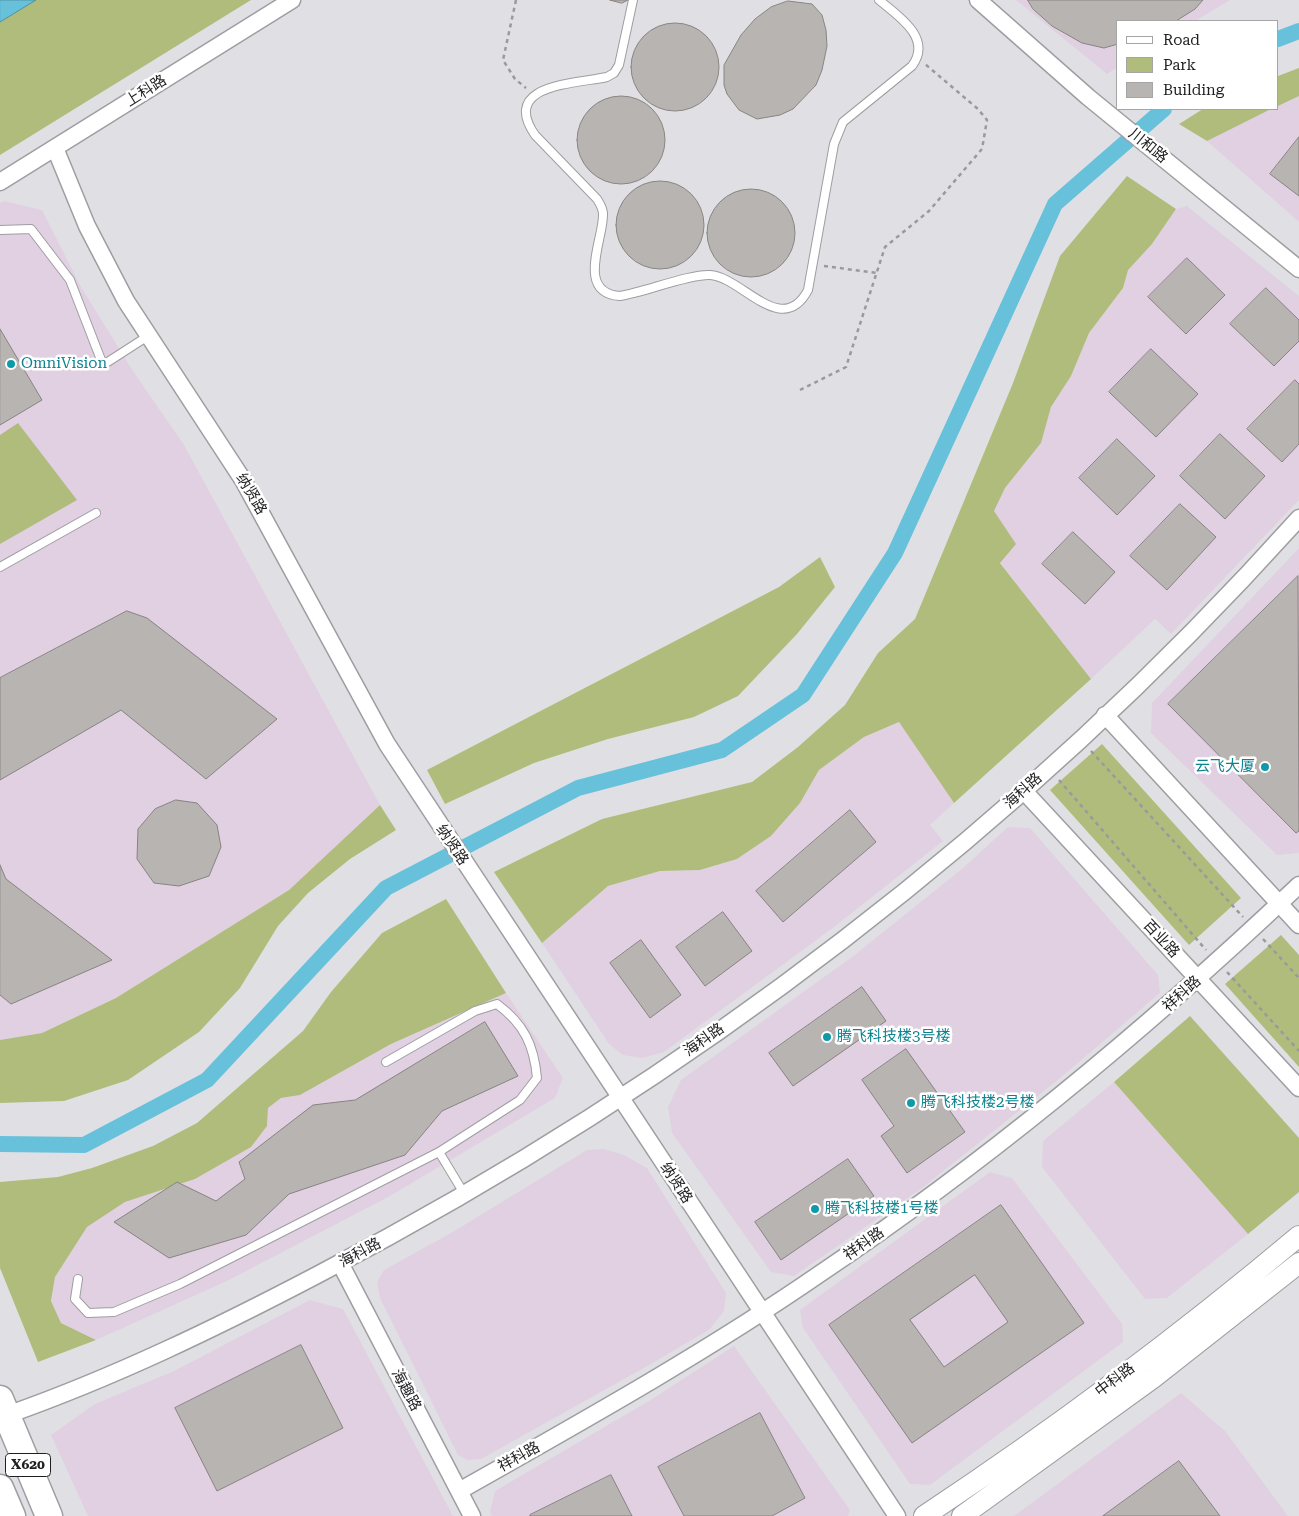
<!DOCTYPE html>
<html>
<head>
<meta charset="utf-8">
<style>
  body { margin:0 }
  #map { position:relative; width:1299px; height:1516px; overflow:hidden; background:#e0e0e4; font-family:"Roboto Serif",serif }
  canvas { display:block }
  .legend { position:absolute; left:1116px; top:20px; width:162px; height:90px; box-sizing:border-box; background:#fff; border:1px solid #a5a5a6; margin:0; padding:6px 9px; list-style:none; font-size:15px; color:#1f1f21 }
  .legend li { display:flex; align-items:center; gap:10px; height:25px }
  .legend b { width:25px; border:1px solid #a5a5a6 }
</style>
</head>
<body>
<div id="map">
<canvas width="1299" height="1516"></canvas>
<ul class="legend">
<li><b style="height:6px;background:#fff"></b>Road</li>
<li><b style="height:14px;background:#b0bc7b"></b>Park</li>
<li><b style="height:14px;background:#b8b4b1"></b>Building</li>
</ul>
</div>
<script>
const g = document.querySelector('canvas').getContext('2d');
g.lineJoin = 'round';
function fill(path, color) {
  g.fillStyle = color;
  g.fill(path, 'evenodd');
}
function strokePath(path, color, width, dash) {
  g.strokeStyle = color;
  g.lineWidth = width;
  g.lineCap = dash ? 'butt' : 'round';
  g.setLineDash(dash || []);
  g.stroke(path);
}
function drawText(font, color, halo, rows, align = 'center') {
  g.font = font + ' "Roboto Serif","Noto Sans SC",serif';
  g.lineWidth = 5;
  g.setLineDash([]);
  g.textBaseline = 'middle';
  g.strokeStyle = halo;
  g.fillStyle = color;
  for (const [text, x, y, turn = 0] of rows) {
    g.save();
    g.translate(x, y);
    g.rotate((+turn || 0) * Math.PI / 180);
    g.textAlign = isNaN(turn) ? turn : align;
    if (halo) g.strokeText(text, 0, 0);
    g.fillText(text, 0, 0);
    g.restore();
  }
}
fill(new Path2D(`
  M 1016,0 L 1230,0 L 1195,21 L 1118,21 L 1118,67 L 1107,74 Z
  M 1299,96 L 1299,222 L 1207,141 L 1238,123 L 1271,109 L 1278,109 L 1278,106 Z
  M 4,201 L 42,210 L 81,287 L 133,371 L 184,445 L 380,805 L 289,890 L 116,998 L 42,1033 L 0,1040 L 0,203 Z
  M 1187,206 L 1299,296 L 1299,500 L 1171,634 L 1155,619 L 1091,679 L 1000,562 L 994,511 L 1005,488 L 1041,443 L 1051,407 L 1071,376 L 1089,333 L 1123,288 L 1127,270 L 1152,244 L 1176,209 Z
  M 1299,548 L 1299,853 L 1277,855 L 1151,733 L 1152,703 Z
  M 900,722 L 954,803 L 930,825 L 943,841 L 834,927 L 664,1052 L 642,1058 L 623,1055 L 609,1044 L 542,943 L 608,886 L 660,871 L 700,870 L 737,859 L 771,836 L 800,803 L 819,770 L 864,737 Z
  M 1008,827 L 1030,828 L 1158,975 L 1160,993 L 1059,1079 L 922,1188 L 794,1276 L 771,1272 L 672,1133 L 668,1107 L 681,1080 L 852,957 L 963,868 Z
  M 506,993 L 563,1078 L 555,1098 L 390,1196 L 227,1281 L 96,1340 L 61,1323 L 51,1301 L 55,1277 L 87,1227 L 125,1202 L 195,1179 L 250,1147 L 267,1126 L 268,1108 L 281,1098 L 300,1095 L 391,1044 Z
  M 1114,1082 L 1248,1234 L 1167,1298 L 1145,1299 L 1042,1167 L 1043,1141 Z
  M 604,1149 L 624,1155 L 647,1168 L 726,1293 L 724,1311 L 710,1329 L 651,1364 L 481,1459 L 468,1460 L 458,1455 L 380,1298 L 377,1282 L 384,1270 L 451,1233 L 587,1150 Z
  M 990,1172 L 1012,1178 L 1122,1324 L 1123,1342 L 930,1485 L 910,1484 L 803,1328 L 800,1310 Z
  M 310,1300 L 343,1309 L 453,1516 L 88,1516 L 51,1435 L 95,1404 L 174,1371 Z
  M 734,1346 L 850,1510 L 848,1516 L 492,1516 L 490,1512 L 495,1491 L 649,1401 Z
  M 1181,1393 L 1225,1431 L 1288,1516 L 1014,1516 Z`), '#e0d0e2');
fill(new Path2D(`
  M 31,0 L 251,0 L 0,155 L 0,19 Z
  M 1299,68 L 1299,96 L 1278,106 L 1278,76 Z
  M 1203,109 L 1271,109 L 1207,141 L 1179,124 Z
  M 1127,176 L 1176,209 L 1152,244 L 1128,270 L 1123,288 L 1089,333 L 1071,376 L 1051,407 L 1041,443 L 1005,488 L 994,511 L 1016,544 L 1000,563 L 1091,679 L 954,803 L 899,722 L 864,737 L 819,770 L 800,803 L 771,836 L 737,859 L 700,870 L 660,871 L 608,886 L 542,943 L 494,872 L 602,819 L 752,782 L 798,747 L 845,705 L 878,653 L 915,619 L 1013,383 L 1060,256 Z
  M 18,423 L 77,500 L 0,544 L 0,435 Z
  M 820,557 L 835,587 L 797,634 L 738,696 L 694,717 L 608,739 L 534,763 L 445,804 L 427,770 L 779,587 Z
  M 1102,744 L 1241,898 L 1189,945 L 1050,790 Z
  M 380,805 L 396,830 L 350,859 L 308,893 L 278,926 L 240,988 L 199,1032 L 128,1080 L 64,1101 L 0,1103 L 0,1040 L 42,1033 L 116,998 L 289,890 Z
  M 446,899 L 506,993 L 391,1044 L 300,1095 L 281,1098 L 268,1108 L 267,1126 L 251,1147 L 195,1179 L 125,1202 L 87,1227 L 55,1277 L 51,1301 L 61,1323 L 96,1340 L 38,1362 L 0,1268 L 0,1182 L 58,1177 L 92,1168 L 153,1146 L 197,1123 L 303,1031 L 331,992 L 382,933 Z
  M 1281,935 L 1299,955 L 1299,1067 L 1225,984 Z
  M 1190,1016 L 1299,1138 L 1299,1192 L 1248,1234 L 1114,1082 Z`), '#b0bc7b');
const water = new Path2D(`
  M 0,0 L 36,0 L 0,22 Z`);
fill(water, '#67c1db');
strokePath(water, '#5190a3', 1);
strokePath(new Path2D(`
  M 1278,39 L 1299,31
  M 0,1144 L 84,1145 L 207,1080 L 386,888 L 578,788 L 722,750 L 803,695 L 895,553 L 1055,204 L 1164,109`), '#67c1db', 16);
const building = new Path2D(`
  M 610,0 L 628,0 L 622,3 Z
  M 1028,0 L 1203,0 L 1195,9 L 1176,21 L 1118,21 L 1118,44 L 1104,48 L 1082,43 L 1052,26 L 1033,9 Z
  M 788,1 L 812,4 L 822,15 L 826,30 L 827,46 L 822,70 L 816,85 L 793,109 L 780,115 L 757,119 L 739,110 L 727,94 L 724,85 L 724,65 L 741,35 L 755,19 L 771,7 Z
  M631 67a44 44 0 1 1 88 0a44 44 0 1 1-88 0Z
  M577 140a44 44 0 1 1 88 0a44 44 0 1 1-88 0Z
  M 1299,137 L 1299,196 L 1270,174 Z
  M616 225a44 44 0 1 1 88 0a44 44 0 1 1-88 0Z
  M707 233a44 44 0 1 1 88 0a44 44 0 1 1-88 0Z
  M 1187,258 L 1225,295 L 1186,334 L 1148,297 Z
  M 1266,288 L 1299,320 L 1299,341 L 1274,366 L 1230,324 Z
  M 0,329 L 42,400 L 0,425 Z
  M 1151,349 L 1198,394 L 1156,437 L 1109,392 Z
  M 1295,380 L 1299,384 L 1299,444 L 1282,462 L 1247,429 Z
  M 1220,434 L 1265,476 L 1225,519 L 1180,476 Z
  M 1117,439 L 1155,476 L 1117,515 L 1079,478 Z
  M 1180,504 L 1216,537 L 1167,590 L 1130,556 Z
  M 1073,532 L 1115,572 L 1085,604 L 1042,564 Z
  M 1298,576 L 1299,831 L 1296,833 L 1168,704 Z
  M 127,611 L 147,618 L 277,719 L 206,779 L 121,710 L 0,780 L 0,678 Z
  M 176,800 L 197,803 L 217,825 L 221,847 L 209,876 L 179,886 L 154,883 L 137,859 L 138,829 L 155,809 Z
  M 850,810 L 876,842 L 783,922 L 756,891 Z
  M 0,865 L 6,879 L 112,960 L 11,1004 L 0,995 Z
  M 723,912 L 752,951 L 705,986 L 676,947 Z
  M 641,940 L 681,995 L 650,1018 L 610,963 Z
  M 862,987 L 886,1021 L 793,1086 L 769,1053 Z
  M 485,1022 L 518,1076 L 442,1111 L 405,1155 L 289,1194 L 246,1235 L 169,1258 L 114,1222 L 177,1182 L 216,1201 L 245,1179 L 239,1162 L 313,1105 L 355,1100 Z
  M 906,1049 L 965,1132 L 907,1173 L 881,1136 L 894,1126 L 862,1080 Z
  M 848,1159 L 874,1196 L 781,1260 L 755,1222 Z
  M 1001,1205 L 1084,1323 L 912,1443 L 829,1325 ZM 975,1275 L 1008,1322 L 944,1367 L 910,1320 Z
  M 301,1345 L 343,1428 L 217,1491 L 175,1408 Z
  M 760,1413 L 805,1498 L 772,1516 L 684,1516 L 658,1467 Z
  M 1179,1461 L 1220,1516 L 1103,1516 Z
  M 611,1475 L 632,1516 L 530,1516 L 530,1515 Z`);
fill(building, '#b8b4b1');
strokePath(building, '#888482', 1);
const service = new Path2D(`
  M 633,0 L 619,65 L 614,73 L 607,77 C 575,84 500,84 535,135 L 597,199 C 600,204 603,208 603,214 C 604,238 575,293 620,296 C 645,292 689,274 710,275 C 742,277 782,339 808,290 L 834,144 L 843,122 L 912,66 C 933,38 898,16 879,0
  M 0,230 L 31,229 L 70,280 L 103,365 L 148,336
  M 0,567 L 96,513
  M 386,1062 L 475,1011 L 497,1004 C 524,1024 534,1045 537,1078 L 520,1100 L 439,1152 L 465,1195
  M 78,1279 L 75,1299 L 88,1313 L 114,1312 L 180,1284 L 439,1152`);
const minor = new Path2D(`
  M 978,0 L 1088,97 L 1299,269
  M 55,148 L 87,226 L 126,301 L 243,480 L 387,744 L 897,1516
  M 0,182 L 292,0
  M 1105,715 L 1299,925
  M 1023,790 L 1299,1088
  M 340,1263 L 472,1516
  M 7,1415 C 115,1377 218,1327 319,1274 C 686,1083 1023,826 1299,518
  M 459,1491 C 581,1422 705,1353 821,1273 C 992,1158 1149,1027 1299,885`);
const tertiary = new Path2D(`
  M 924,1516 C 1054,1430 1180,1336 1299,1236
  M 962,1516 L 1153,1378 L 1299,1263`);
const primary = new Path2D(`
  M 0,1399 L 49,1516
  M 0,1488 L 12,1516`);
strokePath(service, '#9e9ea2', 10);
strokePath(minor, '#9e9ea2', 19);
strokePath(tertiary, '#9e9ea2', 22);
strokePath(primary, '#9e9ea2', 29);
strokePath(new Path2D(`
  M 516,0 L 503,60 L 515,79 L 526,88
  M 824,266 L 877,273
  M 800,390 L 846,367 L 885,247 L 929,211 L 982,149 L 987,120 L 978,109 L 925,64
  M 1091,751 L 1243,917
  M 1059,780 L 1206,950
  M 1263,939 L 1299,978
  M 1227,972 L 1299,1051`), '#9a9a9d', 2.5, [4, 4]);
strokePath(service, '#fff', 8);
strokePath(minor, '#fff', 16);
strokePath(tertiary, '#fff', 20);
strokePath(primary, '#fff', 26);
for (const [x, y, r, color] of [
  [11,364,5,"#0f9aa8"],
  [1265,767,5,"#0f9aa8"],
  [827,1037,5,"#0f9aa8"],
  [911,1103,5,"#0f9aa8"],
  [815,1209,5,"#0f9aa8"]
]) {
  const dot = new Path2D();
  dot.arc(x, y, r, 0, 2 * Math.PI);
  g.fillStyle = color;
  g.fill(dot);
  strokePath(dot, '#fff', 2);
}
for (const [x, y, w] of [
  [28,1465,45]
]) {
  const box = new Path2D();
  box.roundRect(x - w / 2, y - 11.5, w, 23, 4);
  g.fillStyle = '#fff';
  g.fill(box);
  strokePath(box, '#1f1f21', 1);
}
drawText('bold 14px', '#1f1f21', null, [
  ["X620",28,1465]
]);
drawText('15px', '#1f1f21', '#fff', [
  ["上科路",146,91,-32],
  ["川和路",1148,146,39],
  ["纳贤路",251,494,59],
  ["海科路",1023,791,-42],
  ["纳贤路",452,845,56],
  ["百业路",1161,939,47],
  ["祥科路",1182,994,-42],
  ["海科路",704,1040,-35],
  ["纳贤路",676,1183,57],
  ["祥科路",864,1244,-35],
  ["海科路",360,1253,-28],
  ["中科路",1115,1380,-37],
  ["海趣路",406,1390,62],
  ["祥科路",519,1457,-29]
]);
drawText('15px', '#0d838f', '#fff', [
  ["OmniVision",21,364],
  ["云飞大厦",1255,767,"right"],
  ["腾飞科技楼3号楼",837,1037],
  ["腾飞科技楼2号楼",921,1103],
  ["腾飞科技楼1号楼",825,1209]
], 'left');
</script>
</body>
</html>
